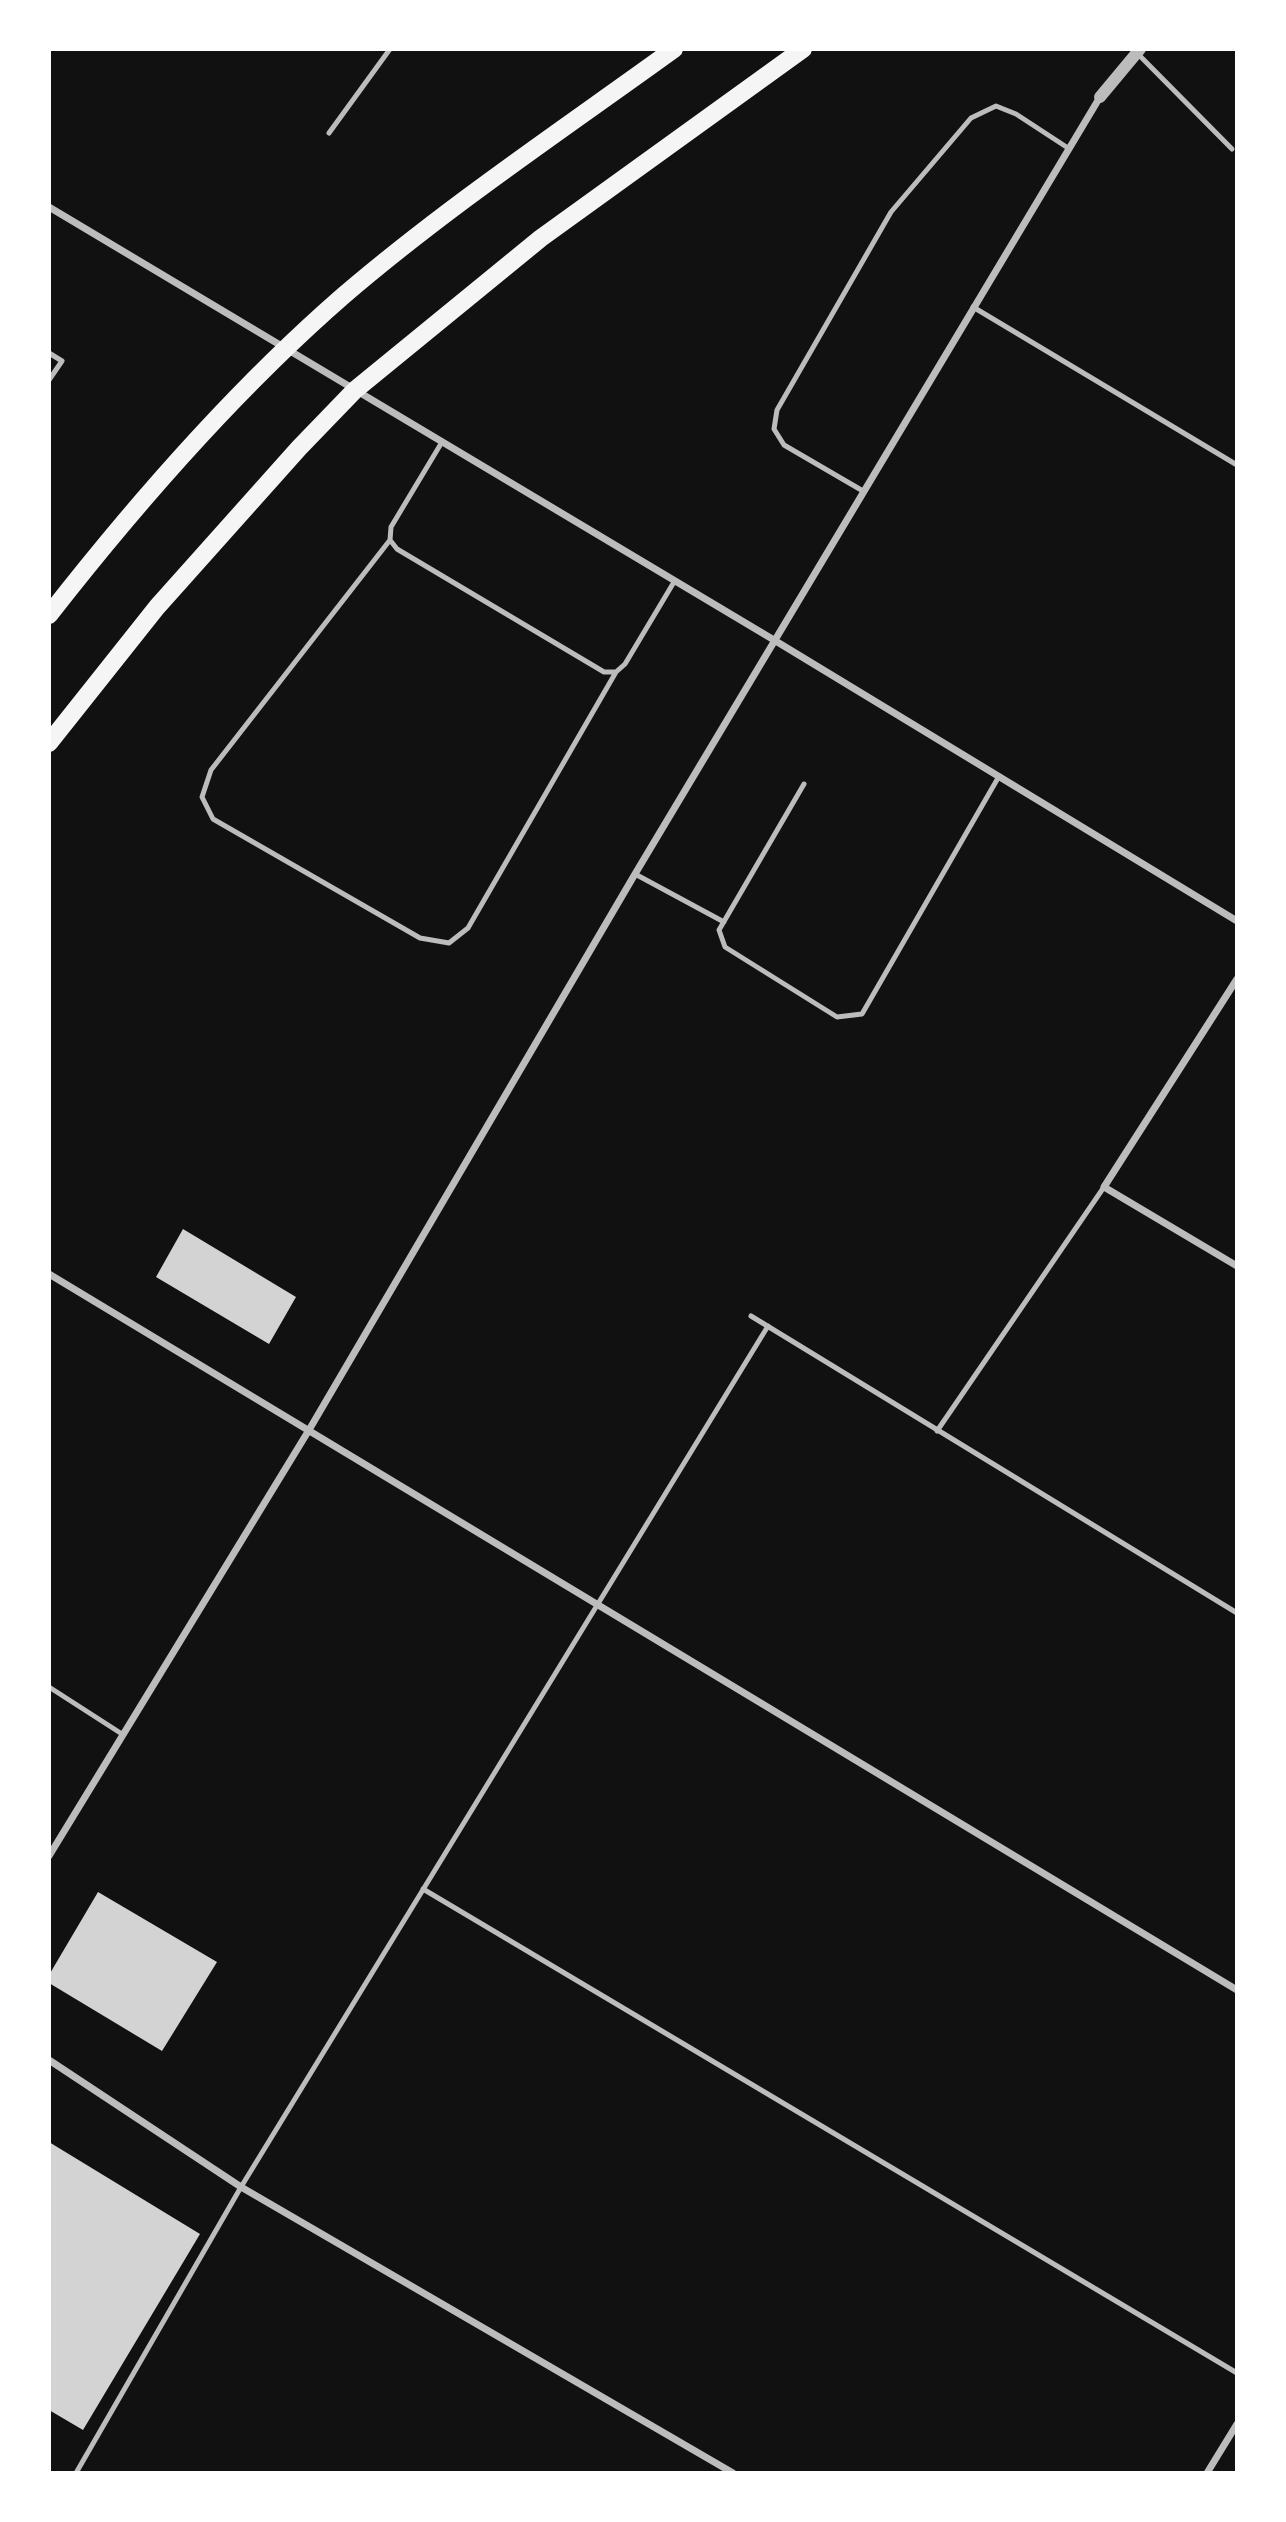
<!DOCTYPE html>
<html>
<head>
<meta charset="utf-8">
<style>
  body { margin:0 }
  #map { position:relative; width:1286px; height:2522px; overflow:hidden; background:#111; font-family:"IBM Plex Serif",serif }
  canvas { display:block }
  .frame { position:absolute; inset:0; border:51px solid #fff; pointer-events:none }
</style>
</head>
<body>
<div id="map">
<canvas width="1286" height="2522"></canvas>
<div class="frame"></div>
</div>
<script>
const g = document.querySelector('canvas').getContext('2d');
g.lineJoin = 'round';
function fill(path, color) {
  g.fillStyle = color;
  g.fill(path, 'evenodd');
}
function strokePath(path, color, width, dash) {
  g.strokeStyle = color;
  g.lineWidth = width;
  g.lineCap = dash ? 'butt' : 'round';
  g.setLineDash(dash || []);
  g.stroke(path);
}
fill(new Path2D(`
  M 183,1229 L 296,1297 L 269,1344 L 156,1277 Z
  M 98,1892 L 217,1962 L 162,2051 L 49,1983 L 49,1975 Z
  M 49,2142 L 200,2234 L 83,2430 L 49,2410 Z`), '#d3d3d3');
strokePath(new Path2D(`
  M 1137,53 L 1232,149
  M 329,133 L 390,49
  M 973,307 L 1237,465
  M 49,353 L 62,361 L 49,380
  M 442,442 L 391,527 L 390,540 L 397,549 L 604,672 L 616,672 L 625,664 L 674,582
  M 863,491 L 784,445 L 774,429 L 777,410 L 891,212 L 971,118 L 996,106 L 1016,114 L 1068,148
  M 390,540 L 211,770 L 202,797 L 213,819 L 420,938 L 449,943 L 468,928 L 616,672
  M 804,784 L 719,930 L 725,947 L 837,1017 L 862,1014 L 998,778
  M 635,874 L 724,922
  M 751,1316 L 1237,1613
  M 937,1431 L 1104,1187
  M 49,1687 L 122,1734
  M 423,1889 L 1237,2373
  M 76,2473 L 241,2187 L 768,1326`), '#bcbcbc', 5);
strokePath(new Path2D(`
  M 49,207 L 774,640 L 1237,921
  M 1237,979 L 1104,1187 L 1237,1266
  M 49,1274 L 1237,1990
  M 49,1856 L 309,1430 L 635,874 L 1100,97
  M 49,2060 L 241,2187 L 733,2473
  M 1207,2473 L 1237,2424`), '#bcbcbc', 7);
strokePath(new Path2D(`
  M 1100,97 L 1140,49`), '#bcbcbc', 12);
strokePath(new Path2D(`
  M 49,615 C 138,501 234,391 343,296 C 447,207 562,130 674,49
  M 49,743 L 157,607 L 299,448 L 355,390 L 541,238 L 803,49`), '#f5f5f5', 18);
</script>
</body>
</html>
